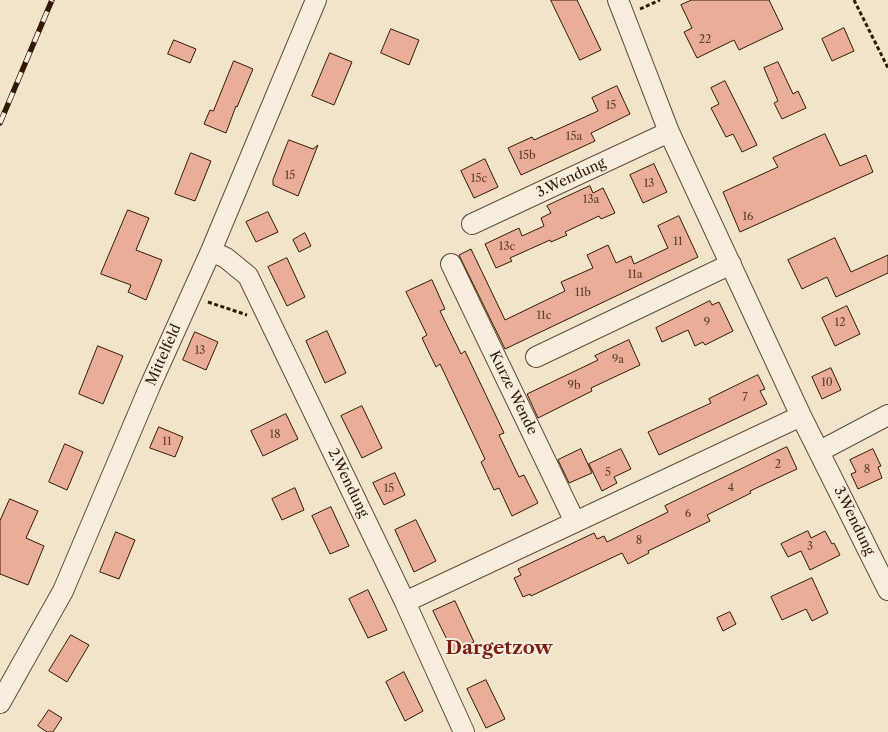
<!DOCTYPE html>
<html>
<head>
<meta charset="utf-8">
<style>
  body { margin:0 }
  canvas { display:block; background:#f1e4ca }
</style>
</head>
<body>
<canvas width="888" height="732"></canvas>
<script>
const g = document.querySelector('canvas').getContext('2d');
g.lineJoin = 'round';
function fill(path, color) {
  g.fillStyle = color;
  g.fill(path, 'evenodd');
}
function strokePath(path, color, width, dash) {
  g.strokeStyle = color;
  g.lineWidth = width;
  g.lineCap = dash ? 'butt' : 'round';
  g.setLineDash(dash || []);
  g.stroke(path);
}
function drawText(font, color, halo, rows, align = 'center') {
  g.font = font + ' "Libre Caslon Text",serif';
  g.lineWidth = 4;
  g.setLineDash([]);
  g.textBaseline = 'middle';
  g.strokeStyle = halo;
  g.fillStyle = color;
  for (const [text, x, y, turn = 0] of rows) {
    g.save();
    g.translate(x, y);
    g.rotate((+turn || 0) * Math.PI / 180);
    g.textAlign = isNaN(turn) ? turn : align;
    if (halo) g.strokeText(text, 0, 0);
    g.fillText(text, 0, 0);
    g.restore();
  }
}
const building = new Path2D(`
  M 551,0 L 577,0 L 601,50 L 580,60 Z
  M 692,0 L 769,0 L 783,29 L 739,50 L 734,40 L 697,58 L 684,32 L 692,28 L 681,5 Z
  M 844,28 L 854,51 L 832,61 L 822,39 Z
  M 391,29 L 419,40 L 409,65 L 381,53 Z
  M 174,40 L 196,49 L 190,63 L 168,54 Z
  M 330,53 L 352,62 L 334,105 L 312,96 Z
  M 234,61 L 253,69 L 237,107 L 236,106 L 226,133 L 204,124 L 210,110 L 213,111 Z
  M 778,62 L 793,94 L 798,91 L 806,108 L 782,119 L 774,103 L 778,101 L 764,68 Z
  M 725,81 L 757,145 L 742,152 L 733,134 L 726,137 L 711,108 L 719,104 L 711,88 Z
  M 617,86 L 630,114 L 591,133 L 595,141 L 521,175 L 508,148 L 532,137 L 534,140 L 598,111 L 592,98 Z
  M 825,134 L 840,166 L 866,155 L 873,172 L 740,232 L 723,192 L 778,167 L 773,158 Z
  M 289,140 L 313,149 L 318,145 L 298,196 L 273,185 L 273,180 Z
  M 191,153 L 211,161 L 195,201 L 175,194 Z
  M 485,159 L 498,187 L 474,198 L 461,171 Z
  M 654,164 L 667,192 L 643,203 L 630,175 Z
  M 590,186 L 593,193 L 603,188 L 615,213 L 601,219 L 599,216 L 565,232 L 567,235 L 551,242 L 550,240 L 510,258 L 512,261 L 496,268 L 485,244 L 519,228 L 522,236 L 544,226 L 541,218 L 551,213 L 547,206 Z
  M 128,210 L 149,218 L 136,250 L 162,260 L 146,300 L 128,292 L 131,285 L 101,274 Z
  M 268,212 L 278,232 L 256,242 L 246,222 Z
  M 679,216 L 698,257 L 505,349 L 459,255 L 471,249 L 505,320 L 565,291 L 561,282 L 593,268 L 587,255 L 608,245 L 616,263 L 631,256 L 634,264 L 668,248 L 658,226 Z
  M 305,233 L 311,246 L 299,252 L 293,240 Z
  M 835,238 L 851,272 L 888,255 L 888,273 L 836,297 L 827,277 L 802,289 L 788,260 Z
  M 287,258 L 305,297 L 287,306 L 268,267 Z
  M 432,280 L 445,309 L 440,311 L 461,354 L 465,351 L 504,433 L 499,435 L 519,477 L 524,475 L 538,503 L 512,516 L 499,488 L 494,490 L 481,462 L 485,459 L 440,364 L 436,367 L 422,338 L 427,335 L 406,292 Z
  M 710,301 L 712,305 L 719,302 L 733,331 L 705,345 L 703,342 L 695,346 L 688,330 L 662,342 L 656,328 Z
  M 847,306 L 860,334 L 835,346 L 822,318 Z
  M 327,331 L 346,373 L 325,383 L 306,341 Z
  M 195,332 L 218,342 L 206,370 L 183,360 Z
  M 629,340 L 640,365 L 591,388 L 592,391 L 538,418 L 527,394 L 598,360 L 595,356 Z
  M 98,346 L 123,356 L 103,404 L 79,394 Z
  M 831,368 L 841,390 L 822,399 L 812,377 Z
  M 758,375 L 765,389 L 760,391 L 767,404 L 659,455 L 648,432 L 711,403 L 709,399 Z
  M 362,406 L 382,448 L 362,458 L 341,416 Z
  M 286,414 L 298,439 L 263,456 L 251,431 Z
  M 159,427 L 183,437 L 175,457 L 150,448 Z
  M 65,444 L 83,452 L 67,490 L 49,482 Z
  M 787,447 L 797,469 L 750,491 L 751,493 L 707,515 L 710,521 L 648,551 L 649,553 L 628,564 L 622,553 L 531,596 L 530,594 L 523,597 L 514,578 L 521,575 L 518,569 L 594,533 L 597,539 L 604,536 L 607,542 L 668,512 L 665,506 Z
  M 581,449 L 592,473 L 569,483 L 558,460 Z
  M 621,449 L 631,469 L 614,477 L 617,483 L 602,491 L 589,464 Z
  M 873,449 L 881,466 L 878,467 L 882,478 L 858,489 L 851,474 L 856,472 L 850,460 Z
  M 395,473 L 405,495 L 384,505 L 373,483 Z
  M 295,488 L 304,510 L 282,520 L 272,499 Z
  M 10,499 L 38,511 L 26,538 L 44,546 L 28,585 L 0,574 L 0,521 Z
  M 331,507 L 349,546 L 330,554 L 312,516 Z
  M 416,520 L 436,561 L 414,572 L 395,530 Z
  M 808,531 L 811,538 L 825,531 L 832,544 L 834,543 L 840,555 L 810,570 L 801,551 L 788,557 L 781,544 Z
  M 116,532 L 135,540 L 119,579 L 100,572 Z
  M 812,578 L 828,613 L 812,621 L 806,609 L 782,620 L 771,597 Z
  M 368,590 L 387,630 L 368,638 L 349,599 Z
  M 455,601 L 474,642 L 453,652 L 433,611 Z
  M 730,612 L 736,624 L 723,631 L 717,618 Z
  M 71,635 L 89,645 L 67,682 L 49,671 Z
  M 404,672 L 423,711 L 405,721 L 386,682 Z
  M 486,680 L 505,719 L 486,728 L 467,689 Z
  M 49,710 L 62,718 L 53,732 L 47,732 L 38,726 Z`);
fill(building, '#eaad98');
strokePath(building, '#311a03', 1);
const street = new Path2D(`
  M 618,0 L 669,132 L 801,416 L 888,590
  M 472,224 L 669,132
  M 211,251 L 226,258 L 248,276 L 405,602 L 464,732
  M 451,264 L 575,522
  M 536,357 L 731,264
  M 820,451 L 888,415
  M 405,602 L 801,416
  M 0,703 L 63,591 L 150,386 L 211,251 L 316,0`);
strokePath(street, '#614c35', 22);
strokePath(new Path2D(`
  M 854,0 L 888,68
  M 640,9 L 660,0
  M 208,302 L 247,315`), '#311a03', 3, [4, 2.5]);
strokePath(street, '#f6eddd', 20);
const rail = new Path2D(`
  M 0,123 L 52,0`);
strokePath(rail, '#311a03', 5.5);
strokePath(rail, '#f6eddd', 4, [11]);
drawText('11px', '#5f3f28', null, [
  ["22",705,40],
  ["15",611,106],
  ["15a",574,137],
  ["15b",527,156],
  ["15",290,176],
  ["15c",479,179],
  ["13",649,184],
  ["13a",591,200],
  ["16",748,217],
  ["11",678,242],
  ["13c",507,247],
  ["11a",635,275],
  ["11b",583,293],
  ["11c",544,316],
  ["9",707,323],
  ["12",840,323],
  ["13",200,351],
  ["9a",618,360],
  ["10",827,383],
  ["9b",574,386],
  ["7",745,398],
  ["18",275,435],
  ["11",167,442],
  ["2",778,465],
  ["8",867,470],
  ["5",608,473],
  ["4",731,488],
  ["15",389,489],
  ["6",688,514],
  ["8",639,541],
  ["3",810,547]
]);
drawText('14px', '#311a03', '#f6eddd', [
  ["3.Wendung",571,178,-25],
  ["Mittelfeld",164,355,-66],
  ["Kurze Wende",513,393,64],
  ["2.Wendung",348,483,64],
  ["3.Wendung",854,521,64]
]);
drawText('bold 19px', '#7a1f14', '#f6eddd', [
  ["Dargetzow",499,649]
]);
</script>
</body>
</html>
